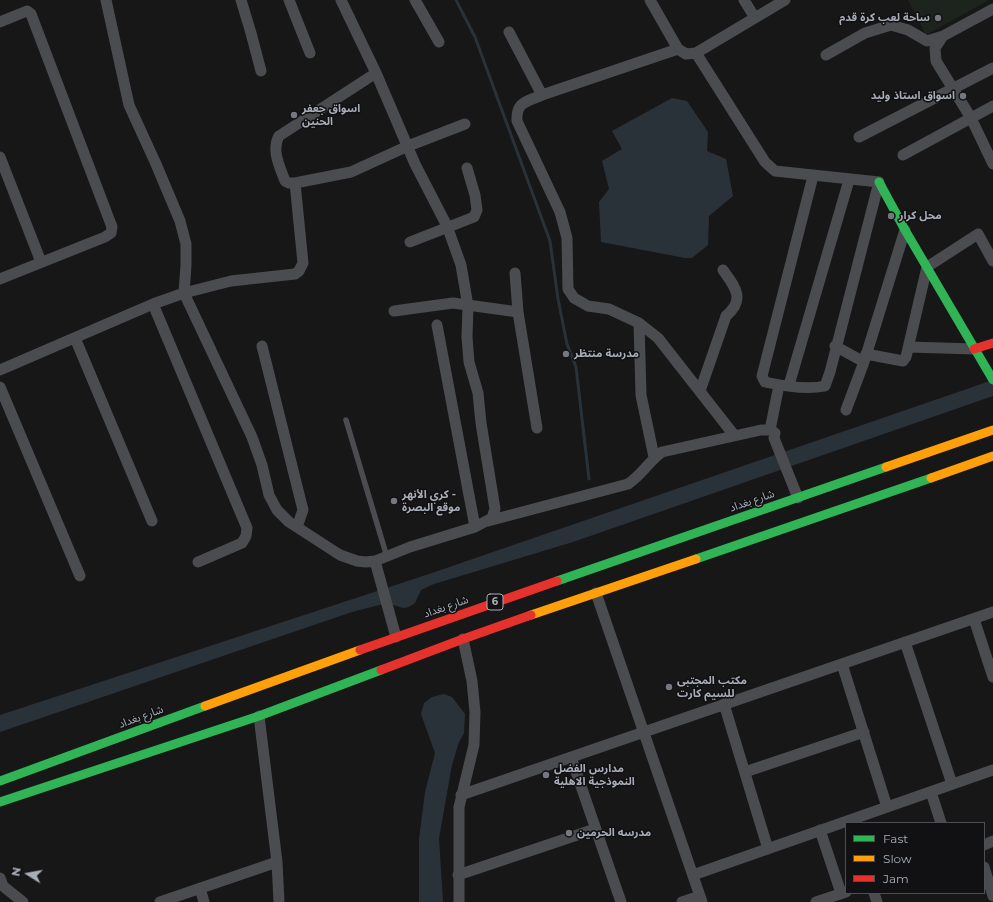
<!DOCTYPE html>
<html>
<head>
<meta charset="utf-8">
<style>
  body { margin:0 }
  #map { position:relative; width:993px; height:902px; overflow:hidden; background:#171717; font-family:Montserrat,sans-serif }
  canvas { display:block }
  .legend { position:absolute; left:845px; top:822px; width:140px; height:72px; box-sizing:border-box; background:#111113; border:1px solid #4d4f55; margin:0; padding:5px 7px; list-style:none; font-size:12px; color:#a8adb8 }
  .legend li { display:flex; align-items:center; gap:8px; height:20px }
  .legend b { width:20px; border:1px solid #4d4f55 }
  .north { position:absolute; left:8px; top:854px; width:40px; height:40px; -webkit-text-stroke:3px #111113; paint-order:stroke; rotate:281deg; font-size:11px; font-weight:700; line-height:16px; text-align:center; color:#a8adb8 }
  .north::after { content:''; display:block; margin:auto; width:14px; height:18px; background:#a8adb8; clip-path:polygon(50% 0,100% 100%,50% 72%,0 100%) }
</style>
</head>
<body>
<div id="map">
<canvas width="993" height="902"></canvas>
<ul class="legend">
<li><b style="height:5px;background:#30b455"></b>Fast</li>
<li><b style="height:5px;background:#ff9f0a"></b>Slow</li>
<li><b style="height:5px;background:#e5322d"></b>Jam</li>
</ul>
<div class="north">N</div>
</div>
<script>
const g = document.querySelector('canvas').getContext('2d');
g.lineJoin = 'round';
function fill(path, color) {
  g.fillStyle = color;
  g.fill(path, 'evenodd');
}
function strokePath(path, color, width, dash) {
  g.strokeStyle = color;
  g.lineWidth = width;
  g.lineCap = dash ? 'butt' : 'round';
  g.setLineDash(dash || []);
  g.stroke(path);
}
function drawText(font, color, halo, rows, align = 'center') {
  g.font = font + ' Montserrat,"Noto Sans Arabic",sans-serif';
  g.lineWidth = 3;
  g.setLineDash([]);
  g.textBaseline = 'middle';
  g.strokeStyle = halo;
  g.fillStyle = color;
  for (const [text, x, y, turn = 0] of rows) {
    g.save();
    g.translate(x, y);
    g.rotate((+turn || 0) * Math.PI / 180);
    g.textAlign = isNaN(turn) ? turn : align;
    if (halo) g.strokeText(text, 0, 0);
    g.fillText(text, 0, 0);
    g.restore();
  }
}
fill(new Path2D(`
  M 908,0 L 989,0 L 926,35 Z`), '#1d241e');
fill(new Path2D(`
  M 672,98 L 687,101 L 708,132 L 707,151 L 726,159 L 733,196 L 709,216 L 708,245 L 692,258 L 685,258 L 601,242 L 599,202 L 609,189 L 602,161 L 622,149 L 612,131 Z
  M 993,380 L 993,396 L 573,542 L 434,584 L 421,590 L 415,603 L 409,607 L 403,608 L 387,603 L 352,612 L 0,732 L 0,715 L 429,574 Z
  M 444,694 L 452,697 L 465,714 L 464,733 L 459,742 L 452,765 L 439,838 L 443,902 L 419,902 L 419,839 L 425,792 L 435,753 L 421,714 L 424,703 L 432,697 Z`), '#2a3239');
strokePath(new Path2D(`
  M 456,0 L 475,37 L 550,241 L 558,299 L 567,344 L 576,367 L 589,479`), '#2a3239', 3);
strokePath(new Path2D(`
  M 346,420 L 387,557`), '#4b4c50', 5.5);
strokePath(new Path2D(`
  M 106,0 L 129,105 L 156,164 L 180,221 L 186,244 L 186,265 L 184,293 L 252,437 L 262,465 L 269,495 L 277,510 L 289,522 L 340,555 L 357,561 L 366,562 L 375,561 L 410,547 L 475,527 L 492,518 L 495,509 L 481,423 L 478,393 L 469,362 L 467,337 L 468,306 L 461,265 L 447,226 L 415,164 L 376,73 L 341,0
  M 241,0 L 251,33 L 261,71
  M 289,0 L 310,53
  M 415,0 L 439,42
  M 650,0 L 678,49 L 686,54 L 696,53 L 785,0
  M 744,0 L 755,18
  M 0,22 L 27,11 L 31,14 L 112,227 L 111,233 L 105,237 L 0,279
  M 509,32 L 542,95
  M 943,36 L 935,48 L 936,61 L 971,118 L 993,164
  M 678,49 L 542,95 C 527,102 516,101 517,121 L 560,212 L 567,238 L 568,289 L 574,298 L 588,306 L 609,309 L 639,323 L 658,338 L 734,435
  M 696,53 L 765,162 L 775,171 L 879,182 L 830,372 L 825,386 C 807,390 783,386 765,382 L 762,376 L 813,176
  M 826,55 L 865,33 L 891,25 L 908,30 L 927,41 L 943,36 L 993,9
  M 376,73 L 279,136 C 271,150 280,167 285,181 L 289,183 L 295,183 L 351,172 L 408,146 L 465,124
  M 859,137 L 993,68
  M 903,155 L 993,106
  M 0,157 L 41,262
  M 410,242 L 474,217 L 477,210 L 475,195 L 467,168
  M 515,273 L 518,312
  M 153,304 L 247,528 L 246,536 L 242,543 L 198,562
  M 394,311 L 453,303 L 518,312 L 537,428
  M 639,323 L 641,395 L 654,457
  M 437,325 L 475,527
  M 75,338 L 152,521
  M 262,346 L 303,510 L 297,527
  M 835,346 L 864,362
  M 909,347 L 974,349
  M 866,354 L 903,361 L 906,357 L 927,267 L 978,234 L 993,261
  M 0,370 L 153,304 L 184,293 L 231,281 L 295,274 L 299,271 L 303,263 L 295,183
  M 789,385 L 849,180
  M 0,387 L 80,576
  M 700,391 L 726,316 C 746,299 735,287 723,270
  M 846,410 L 864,362 L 905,230
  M 770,430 L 779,385
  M 488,521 L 628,484 C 642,475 649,461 662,452 L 761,430 L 770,430 L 775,433 L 774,438 L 798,498
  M 375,561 L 396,637
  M 596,593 L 702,902
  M 974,619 L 993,677
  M 905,642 L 952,784
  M 842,664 L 887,807
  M 724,704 L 768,849
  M 259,716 L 277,862 L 279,902
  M 571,757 L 621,902
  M 745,772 L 864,732
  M 931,792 L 941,823
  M 461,795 L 993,612
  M 820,830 L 841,893
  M 984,845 L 993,841
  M 984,867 L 993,896
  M 458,875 L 595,829
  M 693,875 L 993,770
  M 0,878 L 3,886 L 23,902
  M 200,888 L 204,902
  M 874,893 L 877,902
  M 160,902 L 277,862
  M 459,902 L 459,807 L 474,745 L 475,712 L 472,681 L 463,639
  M 682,902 L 700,896
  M 816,902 L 846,892`), '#4b4c50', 11);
strokePath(new Path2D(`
  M 879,182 L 905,230 L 993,380
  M 696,559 L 931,478
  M 557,581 L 886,467
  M 0,781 L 205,706
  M 0,802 L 259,716 L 381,670`), '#30b455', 9);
strokePath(new Path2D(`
  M 886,467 L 993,430
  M 931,478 L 993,456
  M 531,615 L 696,559
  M 205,706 L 360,650`), '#ff9f0a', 9);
strokePath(new Path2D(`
  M 974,349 L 993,343
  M 360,650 L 557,581
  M 381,670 L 463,639 L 531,615`), '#e5322d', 9);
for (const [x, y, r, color] of [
  [938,18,4,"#757880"],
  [963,96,4,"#757880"],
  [294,115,4,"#757880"],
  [891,216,4,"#757880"],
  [566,354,4,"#757880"],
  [394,501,4,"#757880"],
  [669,687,4,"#757880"],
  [546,775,4,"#757880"],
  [569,833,4,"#757880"]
]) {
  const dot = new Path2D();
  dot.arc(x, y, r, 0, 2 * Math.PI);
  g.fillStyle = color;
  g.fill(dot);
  strokePath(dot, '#111113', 1.5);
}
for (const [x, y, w] of [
  [495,602,16]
]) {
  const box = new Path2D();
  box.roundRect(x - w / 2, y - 8, w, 16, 3);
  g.fillStyle = '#111113';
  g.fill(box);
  strokePath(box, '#a8adb8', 1);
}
drawText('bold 10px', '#a8adb8', null, [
  ["6",495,602]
]);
drawText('bold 11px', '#a8adb8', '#111113', [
  ["ساحة لعب كرة قدم",930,18,"right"],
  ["اسواق استاذ وليد",955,96,"right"],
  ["اسواق جعفر",302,109],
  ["الحنين",302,122],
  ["محل كرار",899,216],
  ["مدرسة منتظر",574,354],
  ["كري الأنهر -",402,495],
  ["موقع البصرة",402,508],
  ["مكتب المجتبى",677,681],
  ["للسيم كارت",677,694],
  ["مدارس الفضل",554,769],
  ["النموذجية الاهلية",554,782],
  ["مدرسه الحرمين",577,833]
], 'left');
drawText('11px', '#a8adb8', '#111113', [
  ["شارع بغداد",752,501,-19],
  ["شارع بغداد",446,607,-19],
  ["شارع بغداد",141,717,-20]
]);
</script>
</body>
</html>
